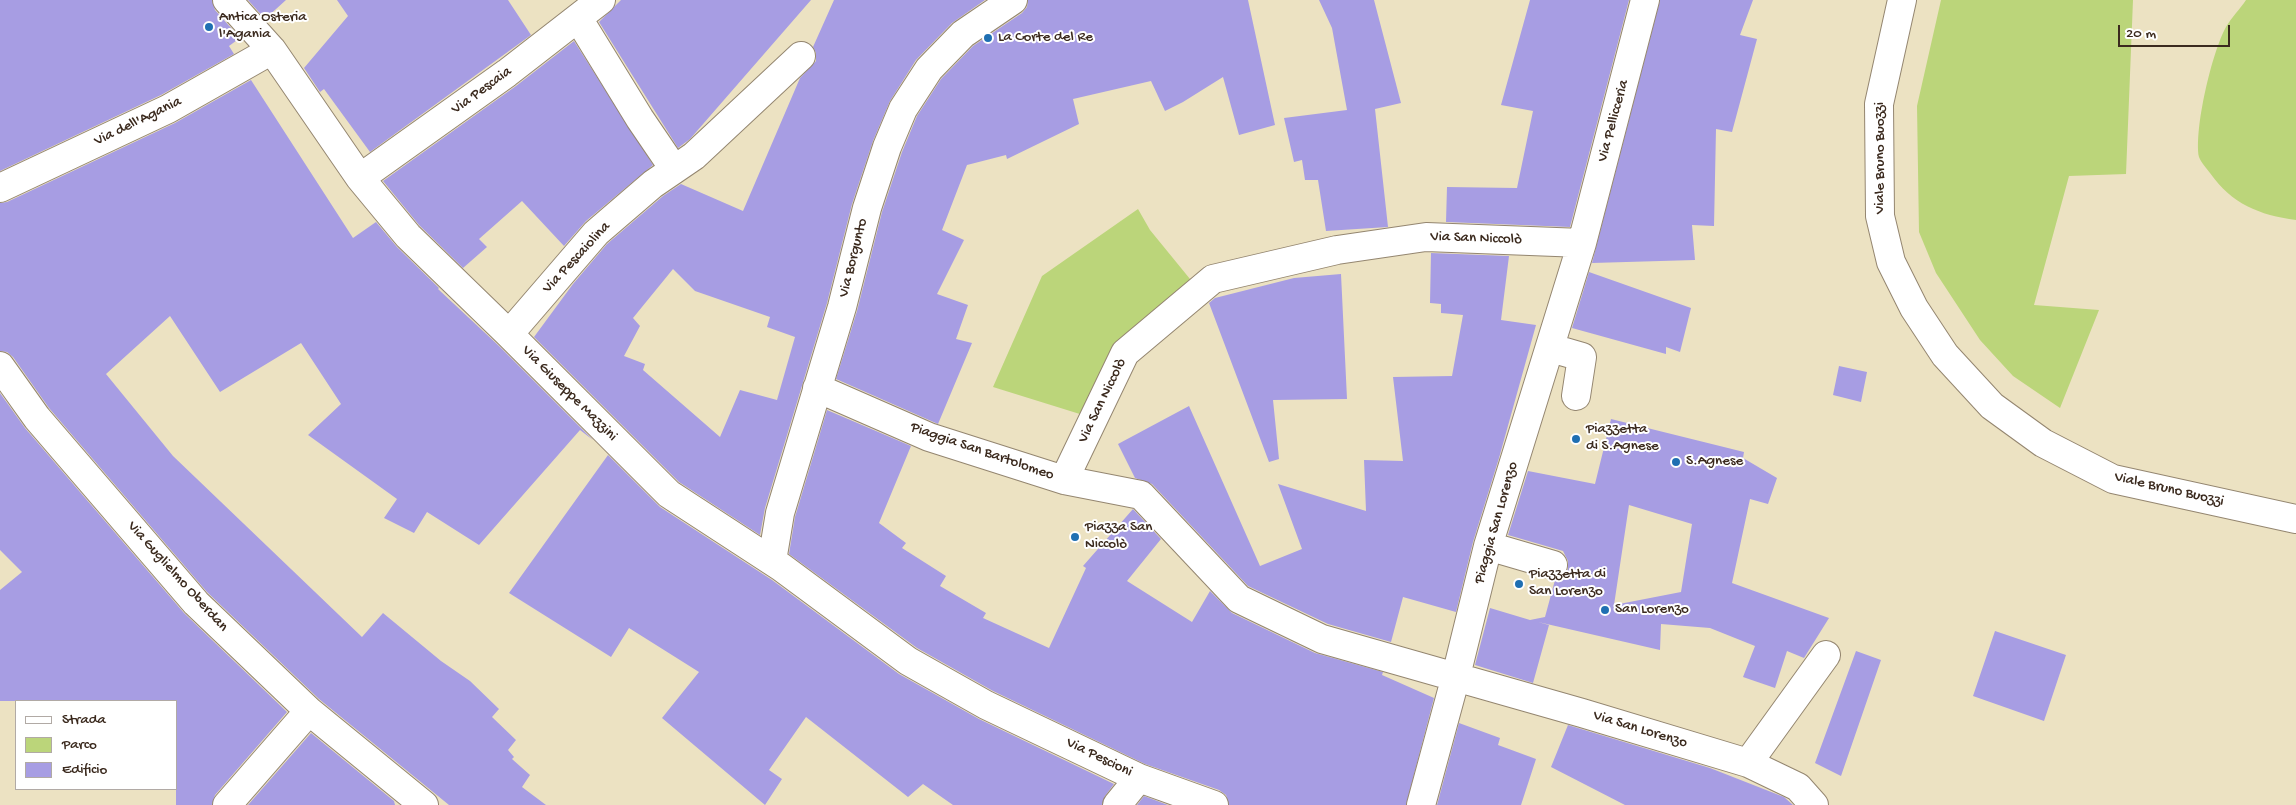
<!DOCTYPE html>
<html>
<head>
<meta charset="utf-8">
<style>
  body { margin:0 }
  #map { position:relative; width:2296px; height:805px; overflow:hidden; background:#ece2c2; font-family:"Gochi Hand",sans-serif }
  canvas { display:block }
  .legend { position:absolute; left:15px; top:700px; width:162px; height:90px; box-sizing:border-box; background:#fff; border:1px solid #b1aaa5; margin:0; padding:6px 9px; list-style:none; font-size:15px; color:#3b2a1e }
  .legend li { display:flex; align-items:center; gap:10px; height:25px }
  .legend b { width:25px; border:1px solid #b1aaa5 }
  .scale { position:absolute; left:2118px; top:25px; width:112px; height:22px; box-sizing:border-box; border:2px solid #3b2a1e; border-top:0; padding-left:6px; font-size:15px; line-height:18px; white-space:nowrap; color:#3b2a1e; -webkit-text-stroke:4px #fff; paint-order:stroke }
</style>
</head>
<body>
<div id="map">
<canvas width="2296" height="805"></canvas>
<ul class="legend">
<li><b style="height:6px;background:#fff"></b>Strada</li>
<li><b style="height:14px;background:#bbd57a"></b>Parco</li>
<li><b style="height:14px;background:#a79de3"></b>Edificio</li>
</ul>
<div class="scale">20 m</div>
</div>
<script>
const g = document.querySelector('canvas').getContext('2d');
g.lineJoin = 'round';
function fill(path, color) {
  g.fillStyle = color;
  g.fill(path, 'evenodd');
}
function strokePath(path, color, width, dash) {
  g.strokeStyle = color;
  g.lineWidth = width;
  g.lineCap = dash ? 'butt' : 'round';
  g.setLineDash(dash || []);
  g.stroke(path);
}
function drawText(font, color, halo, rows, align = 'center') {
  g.font = font + ' "Gochi Hand",sans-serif';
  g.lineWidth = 4;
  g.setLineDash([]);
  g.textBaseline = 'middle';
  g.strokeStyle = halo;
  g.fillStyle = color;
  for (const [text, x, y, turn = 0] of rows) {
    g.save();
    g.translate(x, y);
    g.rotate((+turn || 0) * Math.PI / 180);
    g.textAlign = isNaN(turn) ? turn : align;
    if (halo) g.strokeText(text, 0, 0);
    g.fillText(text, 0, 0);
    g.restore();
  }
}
fill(new Path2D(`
  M 1941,0 L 2133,0 L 2126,174 L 2069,176 L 2034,305 L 2099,310 L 2060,408 L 2013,376 L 1980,340 L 1936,273 L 1919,232 L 1917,106 Z
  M 2246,0 L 2296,0 L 2296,220 C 2259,215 2232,204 2210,173 C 2206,168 2201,162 2199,157 C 2194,129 2212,52 2226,27 C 2231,18 2240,9 2246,0 Z
  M 1138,209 L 1150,230 L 1190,279 L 1117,348 L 1083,415 L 993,387 L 1042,276 Z`), '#bbd57a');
fill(new Path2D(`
  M 0,0 L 212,0 L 215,10 L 240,38 L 229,46 L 234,54 L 161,95 L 0,171 Z
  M 248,0 L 286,0 L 265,19 Z
  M 337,0 L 508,0 L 531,35 L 370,152 L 324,89 L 320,92 L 304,68 L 348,16 Z
  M 621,0 L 811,0 L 690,139 L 678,148 L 599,22 Z
  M 834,0 L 985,0 L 952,23 L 916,60 L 890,101 L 873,141 L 852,204 L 827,303 L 765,508 L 760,535 L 679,482 L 534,337 L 573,284 L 607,244 L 663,196 L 681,184 L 743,211 L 800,78 L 816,61 L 816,53 L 813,47 ZM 673,269 L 695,291 L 770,317 L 767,327 L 795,337 L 777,400 L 740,390 L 720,437 L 643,370 L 645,364 L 624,356 L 640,326 L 633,318 Z
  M 1028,0 L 1248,0 L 1275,125 L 1239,135 L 1223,77 L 1183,102 L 1165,111 L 1151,81 L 1073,99 L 1079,124 L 1007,159 L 1006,155 L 967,165 L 942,230 L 964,240 L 937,294 L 968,305 L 956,339 L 972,343 L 938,424 L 836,379 L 857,311 L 882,212 L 902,152 L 917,116 L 941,79 L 973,46 L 1022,13 L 1027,7 Z
  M 1319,0 L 1374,0 L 1401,103 L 1375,109 L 1388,227 L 1326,231 L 1318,180 L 1305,180 L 1302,160 L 1294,162 L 1284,118 L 1347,110 L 1332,28 Z
  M 1530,0 L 1629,0 L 1570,227 L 1446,222 L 1447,187 L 1517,188 L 1533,111 L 1501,105 Z
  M 1660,0 L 1753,0 L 1740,35 L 1757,39 L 1732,132 L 1716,129 L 1714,226 L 1692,225 L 1695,260 L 1592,263 Z
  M 574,41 L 653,165 L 586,221 L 564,246 L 522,201 L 479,239 L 487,247 L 463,268 L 419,225 L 383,181 L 516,86 Z
  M 251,80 L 353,238 L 376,222 L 397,247 L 439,288 L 438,289 L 498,345 L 593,440 L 580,430 L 479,545 L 427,512 L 414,533 L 384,518 L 397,499 L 308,435 L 341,404 L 301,343 L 220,392 L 170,316 L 106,374 L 173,456 L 362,637 L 383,613 L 441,661 L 470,681 L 499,709 L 492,717 L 516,740 L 508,750 L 514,757 L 512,759 L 530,775 L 522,787 L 546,805 L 449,805 L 319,699 L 207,592 L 49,408 L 13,357 L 7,352 L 0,351 L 0,203 L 7,202 L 175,123 Z
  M 1431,253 L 1509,256 L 1501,320 L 1536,325 L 1499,458 L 1473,542 L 1456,612 L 1403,597 L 1391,642 L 1328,624 L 1248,586 L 1152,484 L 1135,478 L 1118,444 L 1189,406 L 1260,566 L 1302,549 L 1278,484 L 1366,511 L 1364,460 L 1403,461 L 1393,377 L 1452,376 L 1463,315 L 1441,313 L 1441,304 L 1430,303 Z
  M 1589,272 L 1691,308 L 1680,352 L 1666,347 L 1666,354 L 1572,328 Z
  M 1341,274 L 1347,399 L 1273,400 L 1279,459 L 1269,462 L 1209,303 L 1215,298 L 1294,278 Z
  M 1839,366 L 1867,372 L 1861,402 L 1833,395 Z
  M 0,393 L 25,428 L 184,613 L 287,712 L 215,795 L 212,805 L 176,805 L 176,701 L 0,701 L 0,590 L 22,572 L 0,550 Z
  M 827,410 L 911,446 L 879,523 L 906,543 L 902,548 L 946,576 L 940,586 L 986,613 L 983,618 L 1049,648 L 1086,568 L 1083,566 L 1133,509 L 1161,539 L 1127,581 L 1192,622 L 1210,591 L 1232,613 L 1315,653 L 1383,672 L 1382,675 L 1434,698 L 1406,805 L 1229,805 L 1226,795 L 1219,790 L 1145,764 L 993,691 L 917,648 L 789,554 L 795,517 Z
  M 1611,419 L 1744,452 L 1743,458 L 1777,478 L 1768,504 L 1750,499 L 1732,583 L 1829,618 L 1804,658 L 1787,651 L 1775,688 L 1743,677 L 1755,646 L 1710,628 L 1661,624 L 1660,650 L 1538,622 L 1549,625 L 1533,683 L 1475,665 L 1490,608 L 1530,620 L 1545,617 L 1555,580 L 1563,577 L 1568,569 L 1568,561 L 1563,551 L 1508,535 L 1528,471 L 1595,484 ZM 1629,505 L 1692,524 L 1681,592 L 1614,605 Z
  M 608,455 L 660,507 L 772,580 L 899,674 L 979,719 L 1114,784 L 1105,796 L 1102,805 L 953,805 L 923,784 L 908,797 L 806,717 L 769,770 L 782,779 L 765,805 L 662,718 L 699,672 L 629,628 L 611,657 L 509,593 Z
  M 1995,631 L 2066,655 L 2044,721 L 1973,696 Z
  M 1856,651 L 1881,660 L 1841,776 L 1815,763 Z
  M 1459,723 L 1500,738 L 1498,745 L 1536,759 L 1521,805 L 1437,805 Z
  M 1568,725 L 1710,768 L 1784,797 L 1793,805 L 1625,805 L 1551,767 Z
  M 311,733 L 394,801 L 395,805 L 248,805 Z
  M 1144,796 L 1168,805 L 1137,805 Z`), '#a79de3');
const street = new Path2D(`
  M 227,0 L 272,50 L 360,178 L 408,236 L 509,334 L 669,494 L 781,567 L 908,661 L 986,705 L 1139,778 L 1214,805
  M 1902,0 L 1879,104 L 1880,216 L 1891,262 L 1914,308 L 1945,355 L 1992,406 L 2043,443 L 2113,479 L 2296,519
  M 578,18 L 640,119 L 674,169
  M 360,178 L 507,73 L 601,0
  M 0,188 L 168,109 L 272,50
  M 509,334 L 596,233 L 653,184 L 694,156 L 801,56
  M 1551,348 L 1582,357 L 1576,396
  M 0,366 L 37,418 L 196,603 L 309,711 L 424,805
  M 817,388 L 929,437 L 1064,480 L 1141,495 L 1239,599 L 1322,639 L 1582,713 L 1748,763 L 1798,787 L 1814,805
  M 1064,480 L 1125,353 L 1213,279 L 1337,250 L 1426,237 L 1582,243
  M 1488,546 L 1553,565
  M 772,561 L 780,513 L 842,307 L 867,208 L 887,147 L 903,109 L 929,69 L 963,34 L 1013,0
  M 1748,763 L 1826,655
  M 227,805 L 309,711
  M 1117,805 L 1139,778
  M 1421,805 L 1456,676 L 1488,546 L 1582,243 L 1645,0`);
strokePath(street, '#948670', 30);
strokePath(street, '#fff', 28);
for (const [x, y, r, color] of [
  [209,27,5,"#1f6fb2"],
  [988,38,5,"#1f6fb2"],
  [1576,439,5,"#1f6fb2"],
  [1676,462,5,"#1f6fb2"],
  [1075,537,5,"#1f6fb2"],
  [1519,584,5,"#1f6fb2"],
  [1605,610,5,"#1f6fb2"]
]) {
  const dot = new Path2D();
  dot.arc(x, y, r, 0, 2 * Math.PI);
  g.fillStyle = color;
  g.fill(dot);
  strokePath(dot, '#fff', 2);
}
drawText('15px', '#3b2a1e', '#fff', [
  ["Antica Osteria",219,18],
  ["l'Agania",219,35],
  ["La Corte del Re",998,38],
  ["Piazzetta",1586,430],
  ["di S.Agnese",1586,447],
  ["S.Agnese",1686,462],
  ["Piazza San",1085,528],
  ["Niccolò",1085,545],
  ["Piazzetta di",1529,575],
  ["San Lorenzo",1529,592],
  ["San Lorenzo",1615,610]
], 'left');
drawText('15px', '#3b2a1e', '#fff', [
  ["Via Pescaia",482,91,-36],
  ["Via Pellicceria",1614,121,-75],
  ["Via dell'Agania",138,122,-26],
  ["Viale Bruno Buozzi",1881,158,-90],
  ["Via San Niccolò",1476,239,2],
  ["Via Pescaiolina",577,258,-47],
  ["Via Borgunto",854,258,-76],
  ["Via Giuseppe Mazzini",569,394,45],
  ["Via San Niccolò",1103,401,-64],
  ["Piaggia San Bartolomeo",982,452,19],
  ["Viale Bruno Buozzi",2169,490,13],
  ["Piaggia San Lorenzo",1497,523,-74],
  ["Via Guglielmo Oberdan",177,577,48],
  ["Via San Lorenzo",1640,730,17],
  ["Via Pescioni",1099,758,26]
]);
</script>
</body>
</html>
